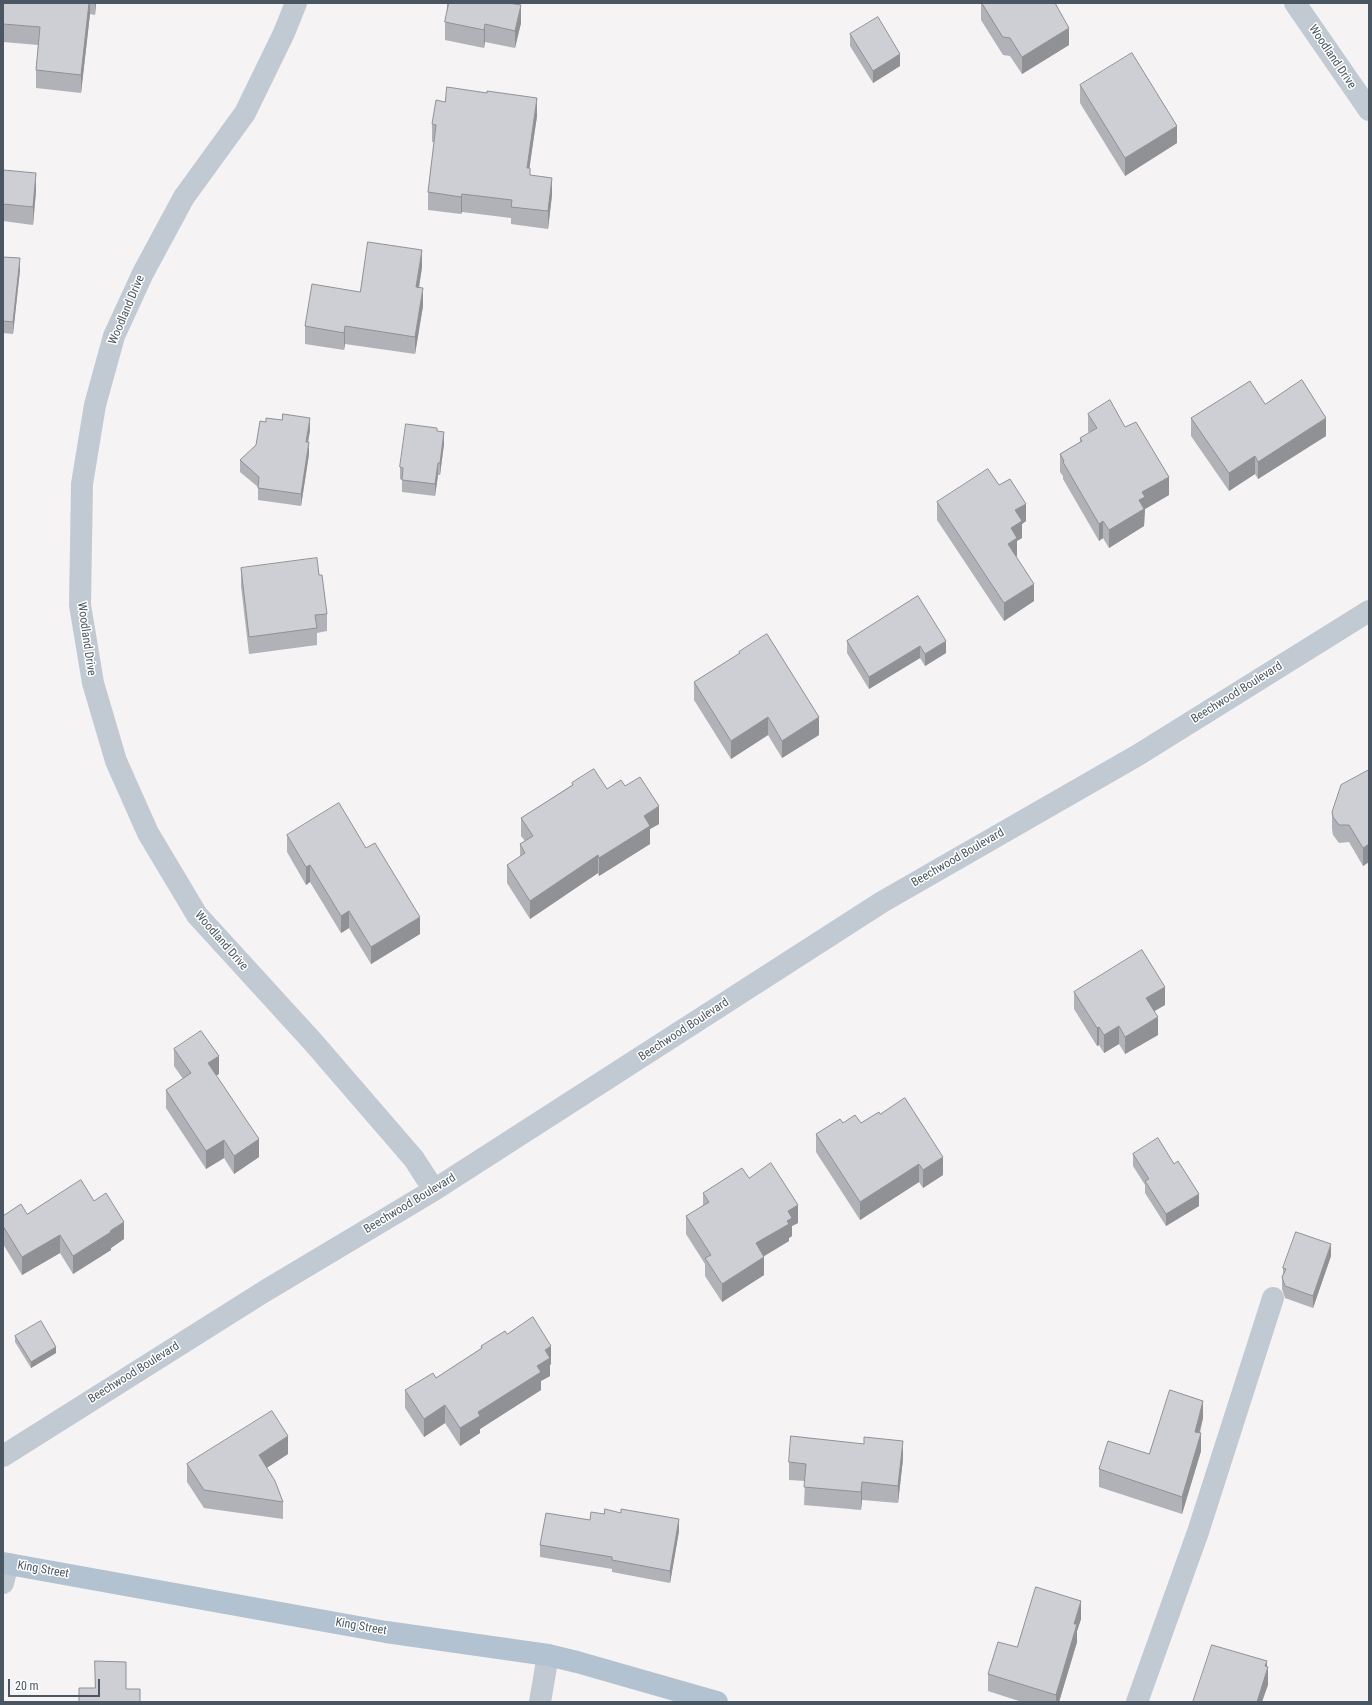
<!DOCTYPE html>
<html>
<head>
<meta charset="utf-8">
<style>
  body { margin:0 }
  #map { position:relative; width:1372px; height:1705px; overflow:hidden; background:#f5f3f3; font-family:"Roboto Condensed",sans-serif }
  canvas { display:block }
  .frame { position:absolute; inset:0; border:4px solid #4a5661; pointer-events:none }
  .scale { position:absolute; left:8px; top:1679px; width:92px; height:18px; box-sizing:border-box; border:2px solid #4a5661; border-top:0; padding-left:5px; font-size:12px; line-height:14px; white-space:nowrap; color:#4a5661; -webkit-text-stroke:3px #fff; paint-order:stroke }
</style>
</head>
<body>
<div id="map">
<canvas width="1372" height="1705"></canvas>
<div class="frame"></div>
<div class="scale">20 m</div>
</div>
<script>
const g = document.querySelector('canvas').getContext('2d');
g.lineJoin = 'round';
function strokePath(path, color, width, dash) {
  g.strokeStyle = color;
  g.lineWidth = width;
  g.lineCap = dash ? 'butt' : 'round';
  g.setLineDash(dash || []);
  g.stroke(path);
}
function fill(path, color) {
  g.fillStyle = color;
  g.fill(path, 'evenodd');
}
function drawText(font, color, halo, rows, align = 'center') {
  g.font = font + ' "Roboto Condensed",sans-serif';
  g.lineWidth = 3;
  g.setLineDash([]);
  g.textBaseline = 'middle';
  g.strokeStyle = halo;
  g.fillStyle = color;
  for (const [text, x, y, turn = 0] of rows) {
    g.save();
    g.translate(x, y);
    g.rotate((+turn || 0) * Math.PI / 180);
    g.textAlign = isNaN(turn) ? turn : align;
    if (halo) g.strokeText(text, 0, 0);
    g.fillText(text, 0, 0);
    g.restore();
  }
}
strokePath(new Path2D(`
  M 296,3 L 284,33 L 245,113 L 184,197 L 143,273 L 114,336 L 95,405 L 82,484 L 80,605 L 93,683 L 116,761 L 148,833 L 197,915 L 313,1042 L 414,1159 L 434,1190
  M 1295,3 L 1369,110
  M 3,1456 L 265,1291 L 434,1190 L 882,902 L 1138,755 L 1369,611
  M 3,1583 L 8,1564
  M 540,1702 L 548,1655
  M 1137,1702 L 1198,1532 L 1273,1298`), '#c1cad2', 22);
strokePath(new Path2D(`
  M 3,1563 L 386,1632 L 548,1655 L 577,1662 L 717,1702`), '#b3c2d1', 22);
fill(new Path2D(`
  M 3,3 L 96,3 L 95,15 L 90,14 L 81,93 L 36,88 L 36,70 L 38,45 L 3,42 Z
  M 447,3 L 509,3 L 521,23 L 515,48 L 485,42 L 484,48 L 445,40 L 445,22 L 447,13 Z
  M 981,3 L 1055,3 L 1069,45 L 1022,74 L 1010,56 L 1003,55 L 981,20 Z
  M 850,34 L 900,66 L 873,83 L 850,46 Z
  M 1080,85 L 1177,143 L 1125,176 L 1080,103 Z
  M 537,116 L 529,168 L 530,175 L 552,195 L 548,229 L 511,224 L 511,218 L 462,212 L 461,214 L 428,210 L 428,192 L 434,142 L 432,142 L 432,124 Z
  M 3,170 L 36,191 L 33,225 L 3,221 Z
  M 3,257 L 20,270 L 13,334 L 3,333 Z
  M 422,267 L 419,288 L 423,306 L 415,354 L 345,344 L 344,350 L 305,344 L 305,326 L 360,292 Z
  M 1265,404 L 1326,436 L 1258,479 L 1255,474 L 1229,491 L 1191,436 L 1191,418 Z
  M 1088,414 L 1125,427 L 1169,495 L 1145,509 L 1144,526 L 1109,548 L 1103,538 L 1099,541 L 1063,479 L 1063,476 L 1060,472 L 1060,454 L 1080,442 L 1080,438 L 1089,433 L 1088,431 Z
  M 310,430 L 308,442 L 309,454 L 301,506 L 258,500 L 258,487 L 240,472 L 240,460 Z
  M 437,431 L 444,444 L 440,475 L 438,475 L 435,496 L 402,492 L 402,480 L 400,479 L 400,467 Z
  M 937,502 L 1026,521 L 1022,524 L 1022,538 L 1017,541 L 1017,556 L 1016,557 L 1034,601 L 1004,621 L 937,520 Z
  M 241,568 L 319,575 L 327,614 L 327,631 L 317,633 L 317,645 L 249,654 L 241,586 Z
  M 918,596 L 946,653 L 925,666 L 920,658 L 869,689 L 847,653 L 847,641 Z
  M 739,652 L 819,735 L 782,758 L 768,735 L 731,759 L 694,700 L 694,682 L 739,654 Z
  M 1369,770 L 1369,862 L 1363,866 L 1349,842 L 1339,843 L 1333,835 L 1332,829 L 1332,812 Z
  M 572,783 L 607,789 L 625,786 L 659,824 L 650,829 L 650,844 L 599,876 L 598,873 L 530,919 L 507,883 L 507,865 L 520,857 L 520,844 L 525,841 L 521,836 L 521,818 L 572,785 Z
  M 287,835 L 366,848 L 420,934 L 371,964 L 349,928 L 341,933 L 310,882 L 306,885 L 287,852 Z
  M 1074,992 L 1165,1005 L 1154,1011 L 1158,1035 L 1125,1054 L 1119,1044 L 1104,1053 L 1099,1045 L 1097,1046 L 1074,1009 Z
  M 174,1049 L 219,1074 L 216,1075 L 259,1157 L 234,1174 L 224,1158 L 206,1169 L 166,1108 L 166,1090 L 183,1079 L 174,1066 Z
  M 880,1114 L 943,1175 L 923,1188 L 919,1182 L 860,1220 L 816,1152 L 816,1134 L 843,1123 L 861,1123 Z
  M 1133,1154 L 1199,1206 L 1166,1226 L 1145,1193 L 1145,1185 L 1133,1166 Z
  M 749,1178 L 798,1223 L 792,1226 L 792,1236 L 789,1238 L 789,1241 L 764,1256 L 764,1275 L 722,1302 L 705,1276 L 705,1264 L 686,1234 L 686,1216 L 703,1206 L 703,1193 Z
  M 94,1201 L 124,1239 L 111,1248 L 111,1250 L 73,1274 L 60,1253 L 22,1275 L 3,1244 L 3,1216 L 27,1214 Z
  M 1331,1256 L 1313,1308 L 1285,1298 L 1282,1289 L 1282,1277 L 1283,1274 L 1283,1268 Z
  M 507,1334 L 551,1364 L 550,1365 L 550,1376 L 541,1381 L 541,1390 L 480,1429 L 480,1433 L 460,1446 L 445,1423 L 424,1437 L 405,1408 L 405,1390 L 436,1378 L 481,1349 L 481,1346 Z
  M 15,1336 L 56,1353 L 31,1368 L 15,1342 Z
  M 1203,1418 L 1200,1433 L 1201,1451 L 1182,1514 L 1099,1487 L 1099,1469 L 1149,1454 Z
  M 288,1454 L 266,1468 L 283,1502 L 283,1519 L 204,1508 L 187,1482 L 187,1464 Z
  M 903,1459 L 898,1503 L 862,1500 L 861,1510 L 804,1505 L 805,1481 L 789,1480 L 789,1462 Z
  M 590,1520 L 679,1531 L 670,1583 L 612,1572 L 612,1569 L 540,1557 L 540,1545 Z
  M 1081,1619 L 1077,1631 L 1077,1642 L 1059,1702 L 1022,1702 L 988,1691 L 988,1674 L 1017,1647 Z`), '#b0b2b7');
fill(new Path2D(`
  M 89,3 L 90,3 L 90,14 L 81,93 L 81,75 Z
  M 95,3 L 96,3 L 95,15 Z
  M 521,5 L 521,23 L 515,48 L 515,31 Z
  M 485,24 L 485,42 L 484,48 L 484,30 Z
  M 1069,28 L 1069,45 L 1022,74 L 1022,57 Z
  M 900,54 L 900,66 L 873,83 L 873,71 Z
  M 537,98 L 537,116 L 527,185 L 527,168 Z
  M 1177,126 L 1177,143 L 1125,176 L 1125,158 Z
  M 36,173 L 36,191 L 33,225 L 33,207 Z
  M 552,178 L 552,195 L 548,229 L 548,211 Z
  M 462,194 L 462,212 L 461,214 L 461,197 Z
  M 422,250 L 422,267 L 416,305 L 416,287 Z
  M 20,258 L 20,270 L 13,334 L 13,322 Z
  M 423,288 L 423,306 L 415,354 L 415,337 Z
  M 345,326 L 345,344 L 344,350 L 344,333 Z
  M 310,418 L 310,430 L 306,454 L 306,442 Z
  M 1326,418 L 1326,436 L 1258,479 L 1258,462 Z
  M 444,432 L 444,444 L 440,475 L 440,463 Z
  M 309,442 L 309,454 L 301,506 L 301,494 Z
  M 1255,456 L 1255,474 L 1229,491 L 1229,473 Z
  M 438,463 L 438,475 L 435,496 L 435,484 Z
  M 1169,477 L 1169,495 L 1145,509 L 1144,526 L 1109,548 L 1109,530 L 1139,500 L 1142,492 Z
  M 1026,504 L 1026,521 L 1022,524 L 1022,538 L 1017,541 L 1017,556 L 1008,562 L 1008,544 L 1011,528 L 1015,510 Z
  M 1103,521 L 1103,538 L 1099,541 L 1099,524 Z
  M 1034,584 L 1034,601 L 1004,621 L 1004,603 Z
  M 946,641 L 946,653 L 925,666 L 925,654 Z
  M 920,646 L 920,658 L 869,689 L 869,677 Z
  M 768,717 L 768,735 L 731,759 L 731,741 Z
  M 819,717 L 819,735 L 782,758 L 782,741 Z
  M 659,806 L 659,824 L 650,829 L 650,844 L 599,876 L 599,858 L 644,816 Z
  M 1369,844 L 1369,862 L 1363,866 L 1363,848 Z
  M 598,855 L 598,873 L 530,919 L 530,901 Z
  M 310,865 L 310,882 L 306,885 L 306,867 Z
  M 349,911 L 349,928 L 341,933 L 341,916 Z
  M 420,917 L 420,934 L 371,964 L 371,947 Z
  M 1165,987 L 1165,1005 L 1146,1016 L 1146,998 Z
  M 1158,1017 L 1158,1035 L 1125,1054 L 1125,1037 Z
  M 1119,1026 L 1119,1044 L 1104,1053 L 1104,1035 Z
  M 1099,1027 L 1099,1045 L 1097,1046 L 1097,1028 Z
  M 219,1056 L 219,1074 L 208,1081 L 208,1063 Z
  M 259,1139 L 259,1157 L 234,1174 L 234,1156 Z
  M 224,1140 L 224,1158 L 206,1169 L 206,1151 Z
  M 943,1157 L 943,1175 L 923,1188 L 923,1170 Z
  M 919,1164 L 919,1182 L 860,1220 L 860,1202 Z
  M 1199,1194 L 1199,1206 L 1166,1226 L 1166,1214 Z
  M 798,1205 L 798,1223 L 792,1226 L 792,1236 L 789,1238 L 789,1241 L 756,1261 L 756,1243 L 788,1211 Z
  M 124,1222 L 124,1239 L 111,1248 L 111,1250 L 73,1274 L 73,1256 Z
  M 60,1235 L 60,1253 L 22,1275 L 22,1257 Z
  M 1331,1244 L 1331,1256 L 1313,1308 L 1313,1296 Z
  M 764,1257 L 764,1275 L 722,1302 L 722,1284 Z
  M 551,1346 L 551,1364 L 550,1365 L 550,1376 L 541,1381 L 541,1390 L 480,1429 L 480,1433 L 460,1446 L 460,1428 L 545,1350 Z
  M 56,1347 L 56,1353 L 31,1368 L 31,1362 Z
  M 1203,1401 L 1203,1418 L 1195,1449 L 1195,1432 Z
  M 445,1405 L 445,1423 L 424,1437 L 424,1419 Z
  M 1201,1433 L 1201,1451 L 1182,1514 L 1182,1497 Z
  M 288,1436 L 288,1454 L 259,1473 L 259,1455 Z
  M 903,1441 L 903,1459 L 898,1503 L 898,1486 Z
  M 862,1482 L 862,1500 L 861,1510 L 861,1492 Z
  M 679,1519 L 679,1531 L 670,1583 L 670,1571 Z
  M 1081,1601 L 1081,1619 L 1077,1631 L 1077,1642 L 1059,1702 L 1056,1702 L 1056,1695 L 1074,1624 Z
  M 1267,1661 L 1267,1670 L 1268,1667 L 1268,1685 L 1262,1702 L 1257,1702 L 1265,1666 Z`), '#909195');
const building = new Path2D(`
  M 3,3 L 89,3 L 81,75 L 36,70 L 40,27 L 3,24 Z
  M 449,3 L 509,3 L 521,5 L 515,31 L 485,24 L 484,30 L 445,22 Z
  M 982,3 L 1055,3 L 1069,28 L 1022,57 L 1010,38 L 1003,37 Z
  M 878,17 L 900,54 L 873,71 L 850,34 Z
  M 1132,53 L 1177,126 L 1125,158 L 1080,85 Z
  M 447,87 L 487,93 L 487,91 L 537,98 L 527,168 L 530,168 L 530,175 L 552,178 L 548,211 L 511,207 L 512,200 L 462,194 L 461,197 L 428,192 L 436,125 L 432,124 L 436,100 L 445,102 Z
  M 3,170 L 36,173 L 33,207 L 3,204 Z
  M 368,242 L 422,250 L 416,287 L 423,288 L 415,337 L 345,326 L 344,333 L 305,326 L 312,284 L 360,292 Z
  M 3,257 L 20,258 L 13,322 L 3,321 Z
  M 1302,380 L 1326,418 L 1258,462 L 1255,456 L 1229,473 L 1191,418 L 1250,381 L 1265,404 Z
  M 1110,400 L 1125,427 L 1136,422 L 1169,477 L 1142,492 L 1145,497 L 1139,500 L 1144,509 L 1109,530 L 1103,521 L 1099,524 L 1063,462 L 1064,461 L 1060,454 L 1082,441 L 1080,438 L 1097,428 L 1088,414 Z
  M 283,414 L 310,418 L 306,442 L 309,442 L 301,494 L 258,488 L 259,477 L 240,460 L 256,445 L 260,421 L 266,422 L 266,418 L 282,420 Z
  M 406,424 L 437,428 L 437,431 L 444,432 L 440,463 L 438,463 L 435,484 L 402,480 L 403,468 L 400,467 Z
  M 988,469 L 999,485 L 1010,479 L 1026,504 L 1015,510 L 1022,521 L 1011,528 L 1017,538 L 1008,544 L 1034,584 L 1004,603 L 937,502 Z
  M 317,558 L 319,575 L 322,575 L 327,614 L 315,615 L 317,628 L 249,637 L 241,568 Z
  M 918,596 L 946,641 L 925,654 L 920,646 L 869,677 L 847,641 Z
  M 767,634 L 819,717 L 782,741 L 768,717 L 731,741 L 694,682 L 740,653 L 739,652 Z
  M 594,769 L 607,789 L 621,780 L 625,786 L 640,777 L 659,806 L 644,816 L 650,826 L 599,858 L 598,855 L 530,901 L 507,865 L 525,853 L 520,844 L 533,836 L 521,818 L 573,785 L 572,783 Z
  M 1369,770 L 1369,844 L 1363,848 L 1349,825 L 1339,825 L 1333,817 L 1332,812 L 1341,785 Z
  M 339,803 L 366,848 L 375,843 L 420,917 L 371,947 L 349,911 L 341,916 L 310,865 L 306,867 L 287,835 Z
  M 1142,950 L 1165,987 L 1146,998 L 1158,1017 L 1125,1037 L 1119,1026 L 1104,1035 L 1099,1027 L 1097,1028 L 1074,992 Z
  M 201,1031 L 219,1056 L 208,1063 L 259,1139 L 234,1156 L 224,1140 L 206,1151 L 166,1090 L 191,1073 L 174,1049 Z
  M 905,1098 L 943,1157 L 923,1170 L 919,1164 L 860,1202 L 816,1134 L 840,1119 L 843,1123 L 855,1115 L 861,1123 L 879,1112 L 880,1114 Z
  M 1158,1138 L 1174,1164 L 1178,1161 L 1199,1194 L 1166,1214 L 1145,1181 L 1149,1179 L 1133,1154 Z
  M 771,1163 L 798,1205 L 788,1211 L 792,1218 L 787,1221 L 789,1224 L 756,1243 L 764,1257 L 722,1284 L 705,1258 L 711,1255 L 686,1216 L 709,1202 L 703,1193 L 742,1168 L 749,1178 Z
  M 81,1180 L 94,1201 L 106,1193 L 124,1222 L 110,1231 L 111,1232 L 73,1256 L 60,1235 L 22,1257 L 3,1226 L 3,1216 L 21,1204 L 27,1214 Z
  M 1296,1232 L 1331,1244 L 1313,1296 L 1285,1286 L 1282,1277 L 1286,1269 L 1283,1268 Z
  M 533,1317 L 551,1346 L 545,1350 L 550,1358 L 537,1366 L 541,1372 L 478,1412 L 480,1416 L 460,1428 L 445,1405 L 424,1419 L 405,1390 L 433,1373 L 436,1378 L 482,1348 L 481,1346 L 505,1331 L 507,1334 Z
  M 41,1321 L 56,1347 L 31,1362 L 15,1336 Z
  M 1170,1390 L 1203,1401 L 1195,1432 L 1201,1433 L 1182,1497 L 1099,1469 L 1108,1441 L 1149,1454 Z
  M 272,1411 L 288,1436 L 259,1455 L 275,1481 L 283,1502 L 204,1490 L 187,1464 Z
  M 791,1436 L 864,1444 L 864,1437 L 903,1441 L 898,1486 L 862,1482 L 861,1492 L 804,1487 L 806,1464 L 789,1462 Z
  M 605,1509 L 621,1513 L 621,1509 L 679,1519 L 670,1571 L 612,1560 L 612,1557 L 540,1545 L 546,1513 L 590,1520 L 591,1512 L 604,1514 Z
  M 1036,1587 L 1081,1601 L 1074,1624 L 1077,1624 L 1056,1695 L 988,1674 L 998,1642 L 1017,1647 Z
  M 1212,1645 L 1267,1661 L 1265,1666 L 1268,1667 L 1257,1702 L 1193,1702 Z
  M 95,1661 L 126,1662 L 126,1689 L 140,1689 L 140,1702 L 79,1702 L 79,1688 L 95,1688 Z`);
fill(building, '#cdcfd5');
strokePath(building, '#909195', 1);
drawText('12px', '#4a5661', '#fff', [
  ["Woodland Drive",1332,57,56],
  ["Woodland Drive",127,310,-67],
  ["Woodland Drive",86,639,82],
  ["Beechwood Boulevard",1237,693,-32],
  ["Beechwood Boulevard",958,858,-30],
  ["Woodland Drive",221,941,49],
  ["Beechwood Boulevard",684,1030,-33],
  ["Beechwood Boulevard",410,1204,-31],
  ["Beechwood Boulevard",134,1373,-32],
  ["King Street",43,1570,10],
  ["King Street",361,1627,10]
]);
</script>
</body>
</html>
